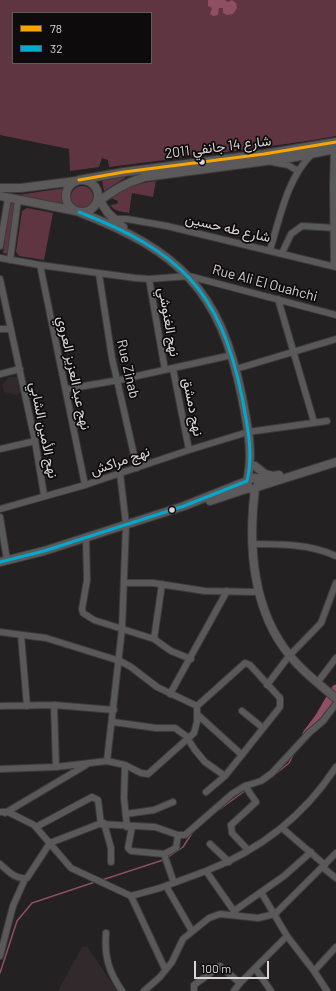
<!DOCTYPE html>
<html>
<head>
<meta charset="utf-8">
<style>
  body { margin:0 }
  #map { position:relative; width:336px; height:991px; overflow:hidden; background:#242122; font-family:Barlow,sans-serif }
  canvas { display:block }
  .legend { position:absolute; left:12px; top:12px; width:140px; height:52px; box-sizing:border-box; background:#0d0b0b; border:1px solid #5f5c5d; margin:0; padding:5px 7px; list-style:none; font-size:12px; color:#dad6d7 }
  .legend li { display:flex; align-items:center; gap:8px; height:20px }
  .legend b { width:20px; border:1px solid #5f5c5d }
  .scale { position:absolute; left:194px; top:961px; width:75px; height:18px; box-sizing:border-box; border:2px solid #dad6d7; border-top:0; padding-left:5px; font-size:12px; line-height:14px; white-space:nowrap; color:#dad6d7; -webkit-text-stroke:3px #0d0b0b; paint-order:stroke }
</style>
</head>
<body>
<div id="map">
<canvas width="336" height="991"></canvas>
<ul class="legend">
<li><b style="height:5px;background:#f7a600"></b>78</li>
<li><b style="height:5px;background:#00a9ce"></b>32</li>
</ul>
<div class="scale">100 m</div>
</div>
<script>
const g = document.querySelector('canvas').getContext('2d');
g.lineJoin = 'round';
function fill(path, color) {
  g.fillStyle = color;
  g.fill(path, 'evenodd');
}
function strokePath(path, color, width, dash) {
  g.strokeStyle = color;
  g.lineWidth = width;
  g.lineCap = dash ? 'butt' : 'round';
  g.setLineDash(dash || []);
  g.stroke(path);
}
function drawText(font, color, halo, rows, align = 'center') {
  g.font = font + ' Barlow,Vazirmatn,sans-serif';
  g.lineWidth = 3.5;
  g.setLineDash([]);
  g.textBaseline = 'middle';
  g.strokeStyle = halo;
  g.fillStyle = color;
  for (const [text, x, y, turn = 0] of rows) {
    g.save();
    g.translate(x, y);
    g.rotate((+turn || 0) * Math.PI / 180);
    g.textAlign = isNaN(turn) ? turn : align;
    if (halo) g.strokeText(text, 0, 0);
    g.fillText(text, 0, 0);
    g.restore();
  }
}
fill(new Path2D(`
  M 9,377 L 17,377 L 20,380 L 22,390 L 17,395 L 4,392 L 2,385 Z
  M 87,946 L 117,991 L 58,991 L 82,947 Z`), '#32292c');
fill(new Path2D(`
  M 0,0 L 336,0 L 336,136 C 299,143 262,147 225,152 C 210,155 195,153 180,158 L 109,167 L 108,160 L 102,158 L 99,167 L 70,171 L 69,149 L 0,135 ZM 13,13 L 151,13 L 151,63 L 13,63 Z
  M 125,177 L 125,178 L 104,191 L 102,180 Z
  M 156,181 L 153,197 L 132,193 L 129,213 C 122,212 114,211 110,205 L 117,204 L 118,201 L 111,198 C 123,187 140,183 156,181 Z
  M71 197a11 11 0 1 1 22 0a11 11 0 1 1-22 0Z
  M 65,188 L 63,196 L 64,204 L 18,195 Z
  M 10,202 L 15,203 L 8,254 L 3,253 Z
  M 27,208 L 53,213 L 44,260 L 19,256 L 16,252 L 22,211 Z`), '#5f3542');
fill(new Path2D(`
  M 208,0 L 225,0 L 228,2 L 232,0 L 236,3 L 237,8 L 233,14 L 227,15 L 223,13 L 223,8 L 219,8 L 218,15 L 213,16 L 210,14 L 212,8 L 208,6 Z`), '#8e4e63');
strokePath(new Path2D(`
  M 268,780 L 289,763 L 294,753
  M 220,809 L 246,790
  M 168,857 L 183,847 L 194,830
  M 102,880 L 163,860
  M 0,973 L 17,921 L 32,903 L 95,882`), '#8e4e63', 1.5);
strokePath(new Path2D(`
  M 307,734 L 319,718 L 336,689`), '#8e4e63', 9);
const minor = new Path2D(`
  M 334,149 L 333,185 L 334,266
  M 272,162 L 288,165 L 298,171
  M 111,219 L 127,219 L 167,226 L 336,267
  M 0,246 L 8,198
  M 270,250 C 280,218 287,178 312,154
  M 282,253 L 291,234 L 302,226 L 335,228
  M 0,258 L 40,265 L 135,278 L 149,279 L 189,276 L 336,315
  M 10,260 L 18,200
  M 40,265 L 85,485
  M 99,274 L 112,358 L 137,468
  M 0,279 L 35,441 L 44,495
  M 149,279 L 165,370
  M 278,299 L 314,422
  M 0,329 L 11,329
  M 173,369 L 189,450
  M 236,369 L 336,339
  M 0,374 L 20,369
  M 67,389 L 119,380 L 232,355
  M 0,449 L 35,441
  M 0,509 L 85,485 L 189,450 L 248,432 L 327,421
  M 0,517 L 7,560
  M 86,538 L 87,580 L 82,609 L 83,613 L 94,620 L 154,639 L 171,651 L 191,659
  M 252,544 C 279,544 311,544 336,556
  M 124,583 L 153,583 L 205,591 L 258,592
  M 0,632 L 46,638 L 120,661 L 131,667 L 157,687 L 197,706
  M 21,635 L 27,706
  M 154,639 L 162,584
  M 317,683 L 336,658
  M 267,685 L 289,656 L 321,623 L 336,583
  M 170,694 L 227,591
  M 54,705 L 56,767
  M 0,706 L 54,705 L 114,710
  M 197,706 L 245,663 L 250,665 L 280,698 L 280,707 L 225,776 L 206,792
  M 242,711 L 263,728
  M 198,715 L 242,755
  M 113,722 L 156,728 L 175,728 L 186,736 L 195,750 L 205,762 L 225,776
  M 107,761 L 122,629 L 126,524 L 120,473
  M 125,765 L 124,798 L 127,827
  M 0,769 L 56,767 L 107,761 L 125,765 L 141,773 L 148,774 L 194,733 L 197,722 L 197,706
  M 245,786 L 256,802 L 231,825 L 232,833 L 248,850
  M 0,812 L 8,812 L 34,825 L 71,868 L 131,896 L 160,888 L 206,871
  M 5,813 L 86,765
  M 126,814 L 154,810 L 173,802
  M 104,823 L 111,848 L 111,862
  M 36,827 L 92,797 L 98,800 L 101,824
  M 132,827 L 128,848 L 131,851 L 164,854 L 176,848 L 178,835
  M 282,828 L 325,865
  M 210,844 L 229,862
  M 164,854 L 174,883
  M 0,864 C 8,871 16,880 27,878 L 50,843 L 99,824 L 155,827 L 178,835 L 185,835 L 232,794 L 245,786 L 261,781 L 272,773 L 309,733 L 323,721 L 336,704
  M 322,867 L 336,878
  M 166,886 L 192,931
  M 261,892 L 287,936
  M 131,896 L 165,969
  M 234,911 L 284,876 L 311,852
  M 236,914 L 206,871 C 260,850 304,816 336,767
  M 106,933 C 104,957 109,972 122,991
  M 0,956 L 13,906 L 25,879
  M 255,968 L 271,991
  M 314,971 L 327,991
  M 144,991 L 160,977 L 172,962 L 183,939 L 209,918 L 220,914 L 258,918 L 275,914 L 336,853
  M 194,991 L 194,985 L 220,966 L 240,983
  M 234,991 L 240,983 L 287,936 L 314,971 L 336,947`);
const major = new Path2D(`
  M 79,180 L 124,172 L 264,154 L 336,142
  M66 196a16 16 0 1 1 32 0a16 16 0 1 1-32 0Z
  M 0,188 L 21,188 L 76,181
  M 0,196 L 76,211
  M 98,198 L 108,213 L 123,227
  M 94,206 C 110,191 125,183 145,177 L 296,157 L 336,149
  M 255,466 L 265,474 L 273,476
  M 255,478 L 258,481 L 258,486 L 255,489 L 250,489 L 247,484 L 250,478 L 261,478 L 279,475
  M 257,487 L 336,462
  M 255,489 C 248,545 252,611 291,657 C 304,673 320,685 336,698
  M 210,501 L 249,488
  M 0,562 L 44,551 L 184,506 L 247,481 C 254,453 247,424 242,397 C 220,289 179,251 79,212`);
strokePath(minor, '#3d3b3b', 8);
strokePath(major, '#3d3b3b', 10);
strokePath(minor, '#5a5959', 6);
strokePath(major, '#5b595a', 8);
strokePath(new Path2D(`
  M 79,180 L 124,172 L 264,154 L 336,142`), '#f7a600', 3);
strokePath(new Path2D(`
  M 0,562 L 44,551 L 184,506 L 247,481 C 254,453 247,424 242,397 C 220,289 179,251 79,212`), '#00a9ce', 3);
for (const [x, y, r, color] of [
  [202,162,3.5,"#dad6d7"],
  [172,510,3.5,"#dad6d7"]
]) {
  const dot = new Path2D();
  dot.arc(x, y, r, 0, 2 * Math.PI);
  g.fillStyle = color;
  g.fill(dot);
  strokePath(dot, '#0d0b0b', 1.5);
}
drawText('14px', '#dad6d7', '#0d0b0b', [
  ["شارع 14 جانفي 2011",218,147,-7],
  ["شارع طه حسين",228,228,13],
  ["Rue Ali El Ouahchi",265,283,15],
  ["نهج الغنوشي",169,322,80],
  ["Rue Zinab",128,369,77],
  ["نهج عبد العزيز العروي",74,373,78],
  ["نهج دمشق",193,407,79],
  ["نهج الأمين الشابي",44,430,79],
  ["نهج مراكش",120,461,-19]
]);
</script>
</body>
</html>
